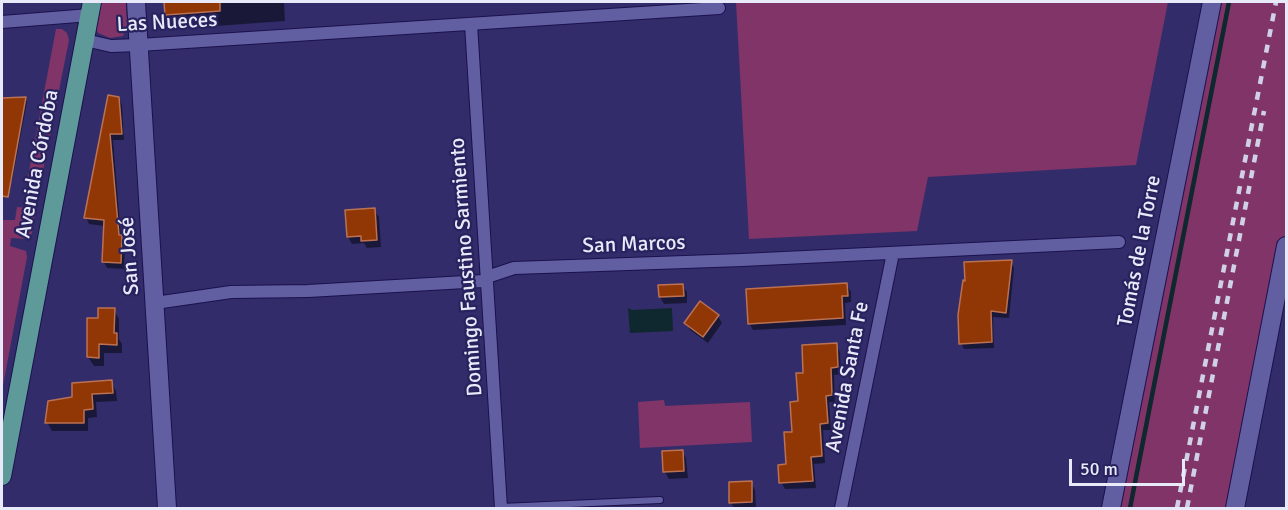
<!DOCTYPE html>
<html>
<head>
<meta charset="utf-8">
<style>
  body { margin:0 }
  #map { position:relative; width:1288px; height:510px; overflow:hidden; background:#322d6a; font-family:Signika,sans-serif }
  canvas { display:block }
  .frame { position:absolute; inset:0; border:3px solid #e9eaf9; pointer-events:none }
  .scale { position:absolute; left:1069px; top:459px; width:116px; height:27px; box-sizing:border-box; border:3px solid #e9eaf9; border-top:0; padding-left:8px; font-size:18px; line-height:21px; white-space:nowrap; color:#e9eaf9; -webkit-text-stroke:4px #28225e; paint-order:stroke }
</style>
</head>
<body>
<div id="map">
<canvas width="1288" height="510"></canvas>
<div class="frame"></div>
<div class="scale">50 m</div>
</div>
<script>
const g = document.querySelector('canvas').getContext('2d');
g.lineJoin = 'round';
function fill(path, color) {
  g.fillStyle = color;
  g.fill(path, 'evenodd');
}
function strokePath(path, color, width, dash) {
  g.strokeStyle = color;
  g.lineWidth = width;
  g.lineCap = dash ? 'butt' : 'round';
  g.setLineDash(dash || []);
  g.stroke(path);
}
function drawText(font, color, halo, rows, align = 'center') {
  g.font = font + ' Signika,sans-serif';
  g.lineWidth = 4.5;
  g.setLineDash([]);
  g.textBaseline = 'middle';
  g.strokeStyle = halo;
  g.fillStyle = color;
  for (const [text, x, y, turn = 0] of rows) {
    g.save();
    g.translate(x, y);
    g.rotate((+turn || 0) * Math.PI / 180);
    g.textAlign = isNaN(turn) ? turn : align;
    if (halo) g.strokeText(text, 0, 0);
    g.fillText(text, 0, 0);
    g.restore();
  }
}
fill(new Path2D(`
  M 101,2 L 126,2 L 127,25 L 123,36 L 110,38 L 98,33 L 96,29 Z
  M 736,2 L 1168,2 L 1136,165 L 928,177 L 917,231 L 749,239 Z
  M 1212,2 L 1286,2 L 1286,246 L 1235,508 L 1111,508 Z
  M 56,29 L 62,29 L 67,33 L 69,40 L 40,186 L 36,189 L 30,187 L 27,182 Z
  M 17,207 L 30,208 L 35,212 L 32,233 L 28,239 L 11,238 L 10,246 L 26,251 L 27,257 L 2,391 L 2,220 L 15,220 Z
  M 664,400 L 665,406 L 750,402 L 752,442 L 640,448 L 638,402 Z`), '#813467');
fill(new Path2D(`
  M 628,308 L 632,310 L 672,308 L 673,331 L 630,333 Z`), '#0f272f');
fill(new Path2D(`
  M 165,2 L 284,2 L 285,21 L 175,29 L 166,15 Z
  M 119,98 L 122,105 L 124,140 L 113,140 L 121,236 L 125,243 L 124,269 L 107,268 L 104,262 L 105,226 L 89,224 L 86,217 Z
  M 26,99 L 27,102 L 12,181 L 2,181 L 2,125 L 7,100 Z
  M 374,210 L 379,217 L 381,247 L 367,248 L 364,243 L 352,244 L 348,237 Z
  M 1011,262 L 1014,268 L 1009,318 L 993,317 L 994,348 L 964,349 L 961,343 Z
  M 682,285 L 687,292 L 687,303 L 664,304 L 660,297 L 660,286 Z
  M 847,285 L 851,292 L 851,302 L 845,303 L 846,325 L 753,330 L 749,323 Z
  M 114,310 L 119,319 L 119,339 L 122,344 L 122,353 L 104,353 L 104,366 L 94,366 L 88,357 Z
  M 718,316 L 722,323 L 708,343 L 690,330 L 686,323 Z
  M 836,345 L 840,352 L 841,374 L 834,375 L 835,402 L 829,402 L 831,430 L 823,430 L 825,463 L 814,464 L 816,488 L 785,489 L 781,482 L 788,466 L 805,374 Z
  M 111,382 L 116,391 L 117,401 L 96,402 L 97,417 L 88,418 L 88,431 L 52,431 L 47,422 L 74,399 Z
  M 682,451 L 686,458 L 688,478 L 669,479 L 665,472 Z
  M 751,483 L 755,490 L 756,508 L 734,508 L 731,503 Z`), '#0007');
strokePath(new Path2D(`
  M 1130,508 L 1229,2`), '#0f272f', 4.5);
const building = new Path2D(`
  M 164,2 L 220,2 L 220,11 L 165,15 Z
  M 108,95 L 119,97 L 122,134 L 110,134 L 119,235 L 122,235 L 121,263 L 102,262 L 104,220 L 84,218 Z
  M 26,97 L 8,197 L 2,196 L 2,98 Z
  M 375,208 L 377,240 L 361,241 L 361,236 L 347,237 L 345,210 Z
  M 1012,260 L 1006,313 L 991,311 L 992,342 L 959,344 L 958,315 L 963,280 L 965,281 L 964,262 Z
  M 847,283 L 848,296 L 842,296 L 843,318 L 748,324 L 746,289 Z
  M 683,284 L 684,296 L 659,297 L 658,285 Z
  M 700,301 L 719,315 L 703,337 L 684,323 Z
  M 98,308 L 115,308 L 114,333 L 117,333 L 117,345 L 99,344 L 99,358 L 87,357 L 87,318 L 98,318 Z
  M 837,343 L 838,367 L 831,368 L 832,395 L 826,396 L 828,423 L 820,424 L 822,456 L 811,457 L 813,481 L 779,483 L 778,465 L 786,464 L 784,432 L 792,432 L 790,402 L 798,401 L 796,373 L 803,373 L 802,345 Z
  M 112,380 L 113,393 L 92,394 L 93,409 L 84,410 L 84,423 L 45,423 L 48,401 L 72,397 L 72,383 Z
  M 683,450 L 684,471 L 663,472 L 662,451 Z
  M 752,481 L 752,502 L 729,503 L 729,482 Z`);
fill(building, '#903705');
strokePath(building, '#bb7153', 1.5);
const lane = new Path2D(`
  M 501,507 L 660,500`);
const street = new Path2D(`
  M 2,22 L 90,15
  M 471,24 L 501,508
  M 85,40 L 111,46 L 139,45 L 719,8
  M 155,303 L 231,292 L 308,291 L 483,281 L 487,277 L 514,268 L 742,260 L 1119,242
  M 841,508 L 893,253`);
const secondary = new Path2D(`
  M 136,2 L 167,508
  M 1111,508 L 1212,2
  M 1235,508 L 1286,246`);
const primary = new Path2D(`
  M 2,476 L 92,2`);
strokePath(lane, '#1b114d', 8);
strokePath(street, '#1b114d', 14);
strokePath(secondary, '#1b114d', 20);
strokePath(primary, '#1b114d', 20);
strokePath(lane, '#615fa2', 6);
strokePath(street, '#615fa2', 12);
strokePath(secondary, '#615fa2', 18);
strokePath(primary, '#5f9a9b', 18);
strokePath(new Path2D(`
  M 1177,508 L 1276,2
  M 1187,508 L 1264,111`), '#d0d1e6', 4.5, [8, 8]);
drawText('21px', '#e9eaf9', '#28225e', [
  ["Las Nueces",167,23,-3],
  ["Avenida Córdoba",38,164,-79],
  ["San Marcos",634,245,-2],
  ["Tomás de la Torre",1140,251,-79],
  ["San José",130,256,-94],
  ["Domingo Faustino Sarmiento",467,267,-94],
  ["Avenida Santa Fe",848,377,-79]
]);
</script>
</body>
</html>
